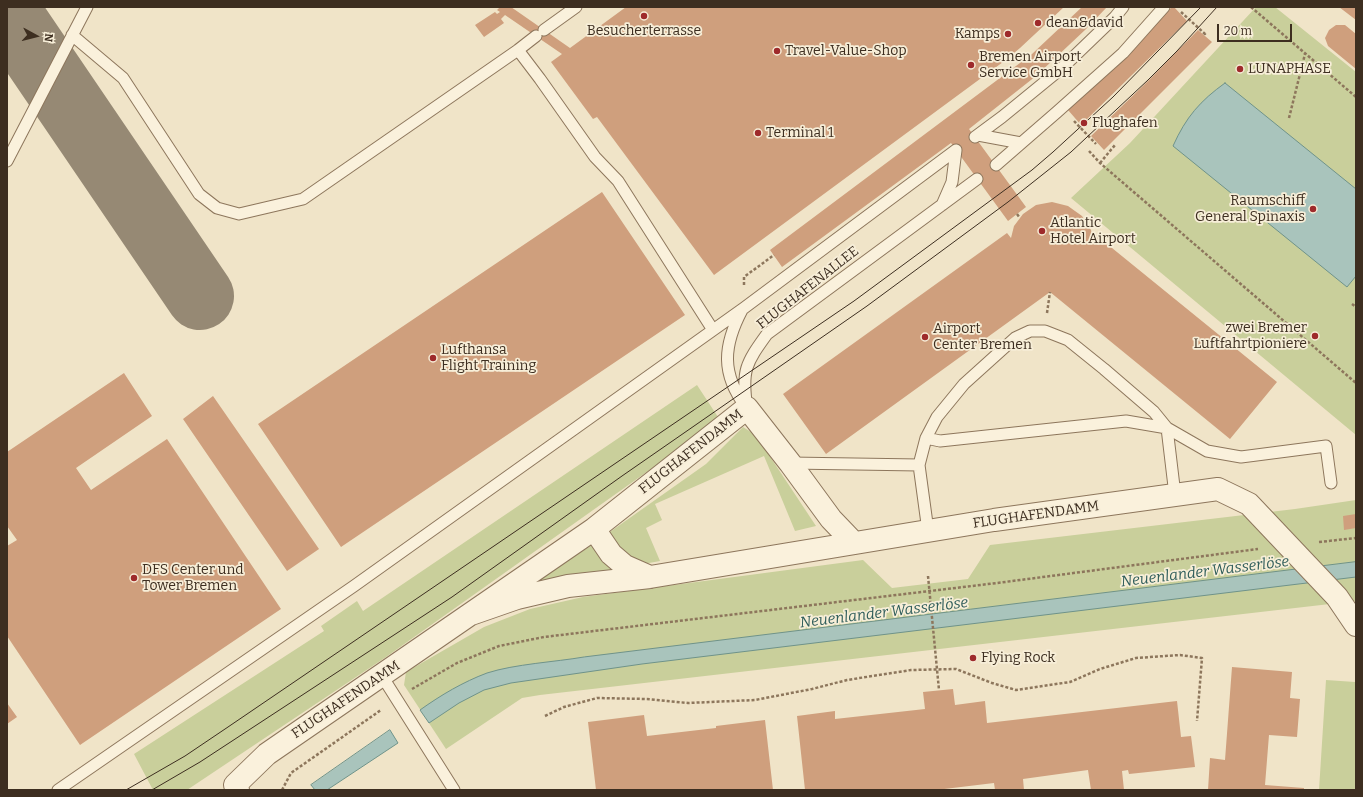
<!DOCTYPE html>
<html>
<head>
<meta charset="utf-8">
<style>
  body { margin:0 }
  #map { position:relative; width:1363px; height:797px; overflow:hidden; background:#f0e4c8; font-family:Bitter,serif }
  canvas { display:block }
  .frame { position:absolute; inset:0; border:8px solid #3d2e20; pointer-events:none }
  .north { position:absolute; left:16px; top:16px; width:40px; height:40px; -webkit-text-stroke:3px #f7eed8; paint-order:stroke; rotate:97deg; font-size:11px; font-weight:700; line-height:16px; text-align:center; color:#3d2e20 }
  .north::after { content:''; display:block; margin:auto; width:14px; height:18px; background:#3d2e20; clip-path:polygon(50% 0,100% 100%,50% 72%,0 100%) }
  .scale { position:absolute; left:1217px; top:24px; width:75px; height:18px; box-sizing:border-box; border:2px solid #3d2e20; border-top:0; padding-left:5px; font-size:12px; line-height:14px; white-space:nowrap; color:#3d2e20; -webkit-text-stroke:3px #f7eed8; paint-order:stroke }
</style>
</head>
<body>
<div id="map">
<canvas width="1363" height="797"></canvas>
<div class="frame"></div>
<div class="north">N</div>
<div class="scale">20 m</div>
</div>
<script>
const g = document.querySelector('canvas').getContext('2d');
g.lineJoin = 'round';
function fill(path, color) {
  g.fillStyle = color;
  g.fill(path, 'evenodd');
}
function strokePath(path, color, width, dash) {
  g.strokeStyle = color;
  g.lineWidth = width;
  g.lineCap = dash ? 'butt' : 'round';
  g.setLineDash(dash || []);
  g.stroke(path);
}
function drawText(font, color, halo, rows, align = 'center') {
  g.font = font + ' Bitter,serif';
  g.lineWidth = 3.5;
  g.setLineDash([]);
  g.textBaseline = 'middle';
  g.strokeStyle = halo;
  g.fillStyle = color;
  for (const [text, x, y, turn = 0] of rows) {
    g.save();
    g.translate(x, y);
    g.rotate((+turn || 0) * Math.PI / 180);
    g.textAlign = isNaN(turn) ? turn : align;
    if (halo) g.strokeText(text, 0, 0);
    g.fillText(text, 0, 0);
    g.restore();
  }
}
fill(new Path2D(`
  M 1256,7 L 1275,7 L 1356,72 L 1356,435 L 1071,198 L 1130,143 Z
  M 697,385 L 720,420 L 386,657 L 187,790 L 153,790 L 134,754 L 324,631 L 321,626 L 357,601 L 363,611 Z
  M 743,427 L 751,432 L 759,440 L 816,526 L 795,531 L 764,456 L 655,504 L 662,520 L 646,528 L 660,561 L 638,565 L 628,561 L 607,534 L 706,464 Z
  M 1356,500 L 1356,601 L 540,695 L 522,698 L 446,749 L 404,685 L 406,672 L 484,627 L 530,609 L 583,597 L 863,560 L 892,588 L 968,579 L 990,545 L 1295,509 Z
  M 594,544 L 617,571 L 522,588 Z
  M 1326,680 L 1355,682 L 1356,684 L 1356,790 L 1319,790 Z`), '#c9cf9b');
const water = new Path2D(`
  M 1225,83 L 1356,189 L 1356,276 L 1347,287 L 1173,146 C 1186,117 1200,101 1225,83 Z
  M 1356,562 L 1356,577 L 642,664 L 511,683 L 484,690 L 459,703 L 429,723 L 420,710 C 441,695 463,682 487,673 C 515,664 555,662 584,657 Z
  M 390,730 L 398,743 L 327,790 L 315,790 L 311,785 Z`);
fill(water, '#a9c4bc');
strokePath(water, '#6f938a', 1);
strokePath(new Path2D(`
  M 7,12 L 200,296`), '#968974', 68);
fill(new Path2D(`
  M 500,7 L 511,7 L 570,48 L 626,7 L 1064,7 L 1020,48 L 1003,62 L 714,275 L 597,117 L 593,119 L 551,62 L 562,54 L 505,15 L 501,19 L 504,23 L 484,37 L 475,25 L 495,12 L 497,14 L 500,12 L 497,10 Z
  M 1082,7 L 1107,7 L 1085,30 L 1036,76 L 969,129 L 1026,207 L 1008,221 L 951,143 L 782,267 L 770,250 L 1032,54 Z
  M 1172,7 L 1174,7 L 1187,21 L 1081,125 L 1068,110 L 1128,52 Z
  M 1339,7 L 1356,7 L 1356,20 Z
  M 1336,25 L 1345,25 L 1356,34 L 1356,69 L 1328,46 L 1325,38 L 1329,30 Z
  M 1198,30 L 1212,42 L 1104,150 L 1091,136 L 1149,80 Z
  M 602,192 L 685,315 L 341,547 L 258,424 Z
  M 1052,202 L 1068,206 L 1082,216 L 1091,230 L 1093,239 L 1096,235 L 1277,382 L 1230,439 L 1050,292 L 826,454 L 783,394 L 1007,233 L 1011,238 L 1014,226 L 1023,214 L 1036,205 Z
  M 124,373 L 152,416 L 76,468 L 91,490 L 167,439 L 281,609 L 80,745 L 7,636 L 7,546 L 17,540 L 7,526 L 7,452 Z
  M 213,396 L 319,549 L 287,571 L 183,419 Z
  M 1356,514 L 1356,528 L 1344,530 L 1343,516 Z
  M 1232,667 L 1292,672 L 1290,698 L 1300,699 L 1297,737 L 1269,735 L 1265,785 L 1304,788 L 1304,790 L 1208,790 L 1210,758 L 1225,760 Z
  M 953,689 L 955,705 L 985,701 L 987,723 L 1177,701 L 1181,737 L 1191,736 L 1195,767 L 1129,774 L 1128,770 L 1122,771 L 1124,790 L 1091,790 L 1088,770 L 1023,779 L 1024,790 L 995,790 L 994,783 L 936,790 L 805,790 L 797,716 L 835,711 L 835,719 L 925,709 L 923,692 Z
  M 7,703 L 17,717 L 7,724 Z
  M 644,715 L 647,736 L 716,728 L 716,726 L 765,720 L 773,790 L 596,790 L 588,722 Z`), '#cf9f7d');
const service = new Path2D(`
  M 544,30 L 576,7
  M 72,35 L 123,78 L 199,194 L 217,208 L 239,214 L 303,199 L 518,50 L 536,36
  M 518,50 L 540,79 L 595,157 L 618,181 L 713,330
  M 978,135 L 1021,143
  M 975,137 L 1002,117 L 1062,68 L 1115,17 L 1123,7
  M 7,161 L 87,7
  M 996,165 L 1057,112 L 1123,53 L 1164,7
  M 942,205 L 952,182 L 956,150
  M 742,310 C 723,346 721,374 746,407
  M 747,408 C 741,371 746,363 767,334 L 977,179
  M 926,438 L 940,441 L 1126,421 L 1167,428 L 1175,495
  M 790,463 L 919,465
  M 928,531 L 919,465 L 926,438 L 937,417 L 964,384 L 1015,338 L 1030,331 L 1045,331 L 1068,340 L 1104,369 L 1154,412 L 1167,428 L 1207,451 L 1241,457 L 1326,446 L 1331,483
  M 382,676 L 454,790
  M 58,790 L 354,586 L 744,308 L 956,150`);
const minor = new Path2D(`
  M 594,529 L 611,554 L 625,566 L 650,577
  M 471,614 L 517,598 L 568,586 L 650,577 L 994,520 L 1218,489 L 1249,504 L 1337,597 L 1356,625
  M 238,790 L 235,785 L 267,754 L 594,529 L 747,408 L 790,463 L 831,519 L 854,543`);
strokePath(service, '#8d765c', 13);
strokePath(minor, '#8d765c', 24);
strokePath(new Path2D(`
  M 1251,7 L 1356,97
  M 1181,12 L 1205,34 L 1205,33
  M 1289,118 L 1305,54
  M 1074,121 L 1096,144
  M 1089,151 L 1100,163 L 1356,383
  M 1100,163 L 1115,145
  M 1017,214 L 1020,218
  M 744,285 L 744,277 L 774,255
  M 1352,304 L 1356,307
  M 1047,313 L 1050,292
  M 1319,542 L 1356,538
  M 928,576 L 939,690
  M 412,689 L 457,663 L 499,646 L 544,637 L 997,583 L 1258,549
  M 545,716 L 564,707 L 597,698 L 647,699 L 688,703 L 755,700 L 812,689 L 847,680 L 911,670 L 956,669 L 992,683 L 1016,690 L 1070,682 L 1100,669 L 1136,658 L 1180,655 L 1202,658 L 1197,721
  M 282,790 L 291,773 L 381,710`), '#8d765c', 2.5, [3, 2]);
strokePath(service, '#faf1dc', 11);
strokePath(minor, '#faf1dc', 22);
strokePath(new Path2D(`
  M 126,790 L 185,756 L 228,727 L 854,301 L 1032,170 L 1053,152 L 1113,97 L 1201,7
  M 152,790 L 200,762 L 452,597 L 622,476 L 867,306 L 1008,202 L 1071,152 L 1148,80 L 1177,51 L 1217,7`), '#3d2e20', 1);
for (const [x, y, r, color] of [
  [644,16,4,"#9e2a2b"],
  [1038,23,4,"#9e2a2b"],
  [1008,34,4,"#9e2a2b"],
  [777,51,4,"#9e2a2b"],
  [971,65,4,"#9e2a2b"],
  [1240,69,4,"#9e2a2b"],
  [1084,123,4,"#9e2a2b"],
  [758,133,4,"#9e2a2b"],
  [1313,209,4,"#9e2a2b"],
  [1042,231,4,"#9e2a2b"],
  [1315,336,4,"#9e2a2b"],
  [925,337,4,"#9e2a2b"],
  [433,358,4,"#9e2a2b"],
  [134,578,4,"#9e2a2b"],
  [973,658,4,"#9e2a2b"]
]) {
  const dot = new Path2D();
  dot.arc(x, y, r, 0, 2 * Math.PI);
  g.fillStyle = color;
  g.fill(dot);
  strokePath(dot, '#f7eed8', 1.5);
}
drawText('14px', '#3d2e20', '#f7eed8', [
  ["dean&david",1046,23],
  ["Besucherterrasse",644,31,"center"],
  ["Kamps",1000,34,"right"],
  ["Travel-Value-Shop",785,51],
  ["Bremen Airport",979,57],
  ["Service GmbH",979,73],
  ["LUNAPHASE",1248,69],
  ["Flughafen",1092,123],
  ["Terminal 1",766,133],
  ["Raumschiff",1305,201,"right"],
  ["General Spinaxis",1305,217,"right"],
  ["Atlantic",1050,223],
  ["Hotel Airport",1050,239],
  ["zwei Bremer",1307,328,"right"],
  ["Luftfahrtpioniere",1307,344,"right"],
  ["Airport",933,329],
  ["Center Bremen",933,345],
  ["Lufthansa",441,350],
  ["Flight Training",441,366],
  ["DFS Center und",142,570],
  ["Tower Bremen",142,586],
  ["Flying Rock",981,658]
], 'left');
drawText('14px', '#3d2e20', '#f7eed8', [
  ["FLUGHAFENALLEE",808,288,-38],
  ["FLUGHAFENDAMM",691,452,-38],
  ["FLUGHAFENDAMM",1036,515,-8],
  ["FLUGHAFENDAMM",346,700,-34]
]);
drawText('italic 15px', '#2f5d5a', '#f7eed8', [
  ["Neuenlander Wasserlöse",1205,572,-7],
  ["Neuenlander Wasserlöse",884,613,-7]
]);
</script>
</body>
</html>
